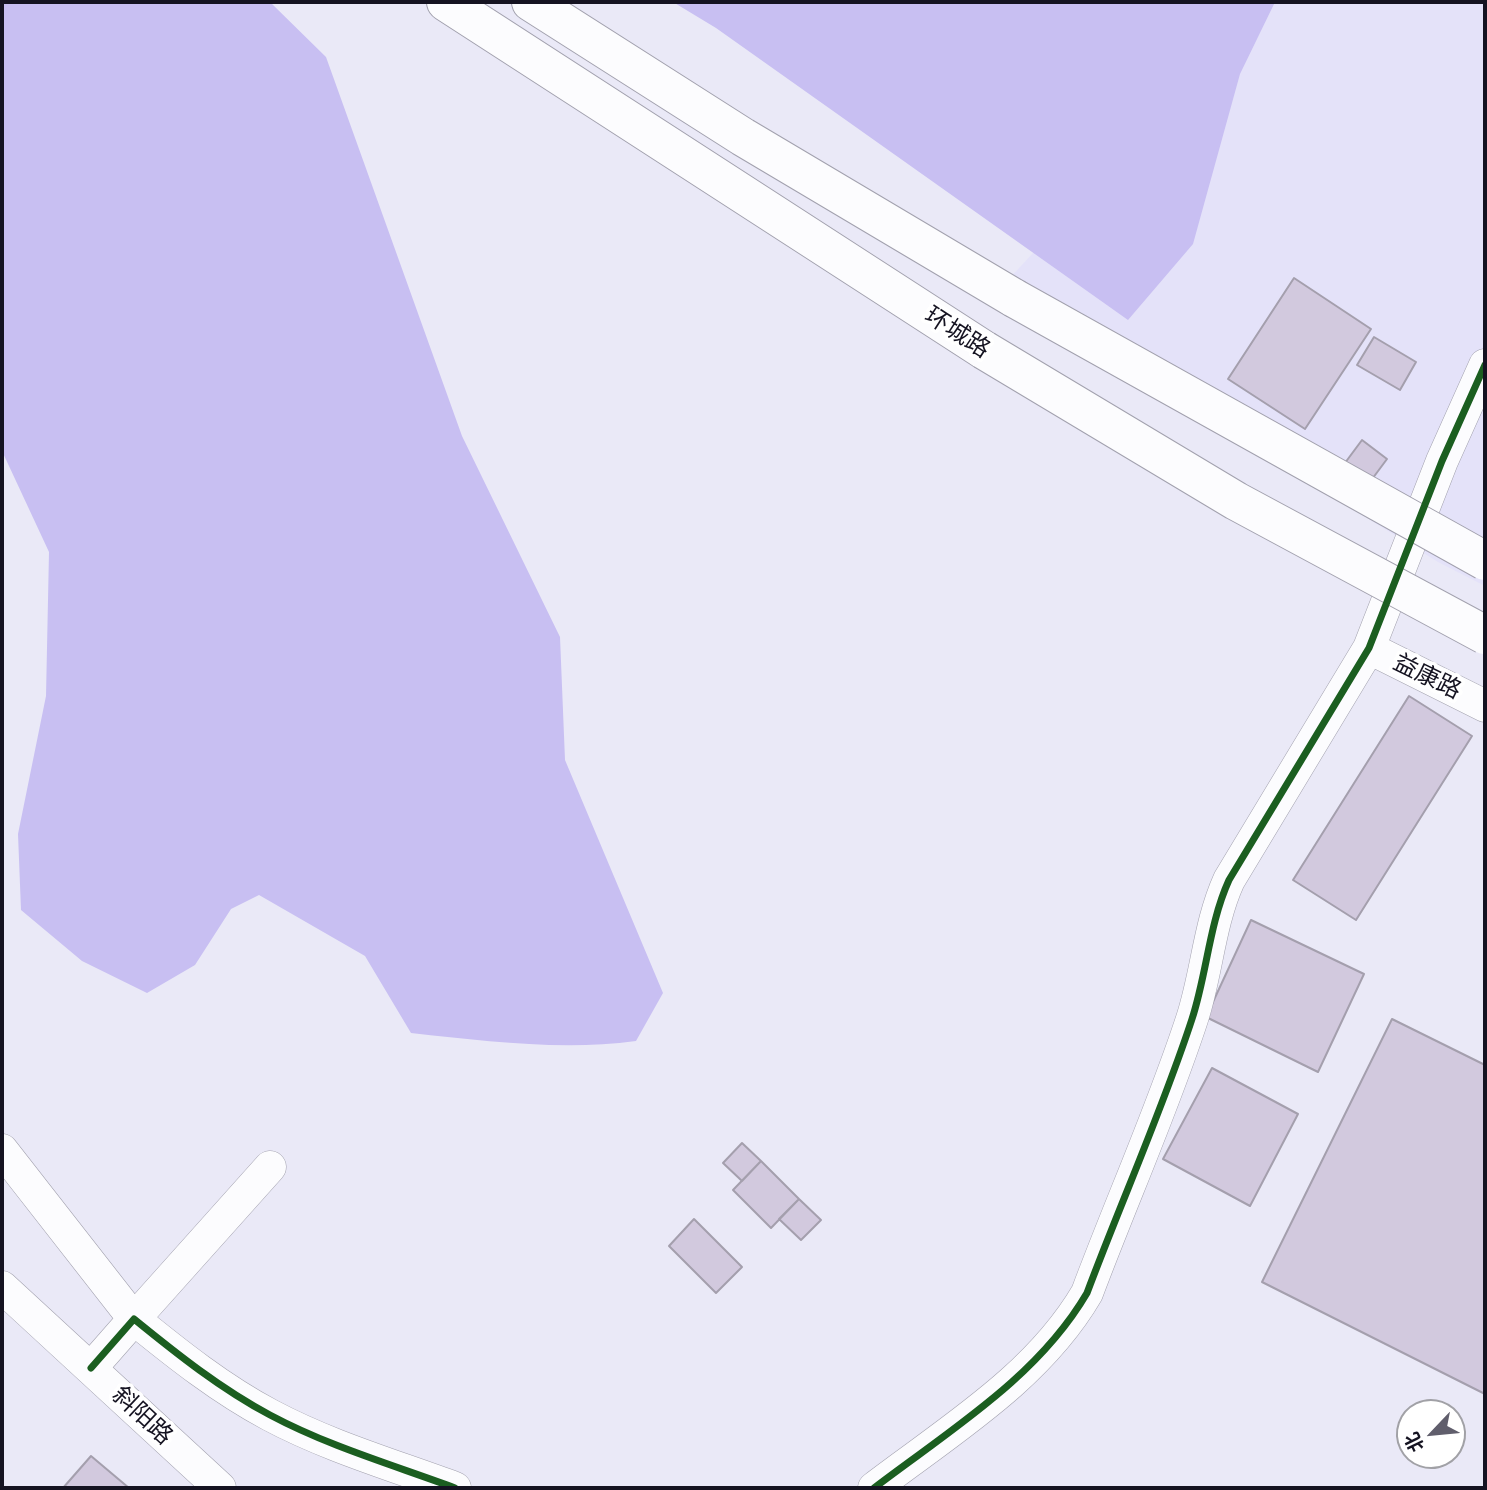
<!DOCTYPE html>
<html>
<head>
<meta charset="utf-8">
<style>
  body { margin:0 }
  #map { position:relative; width:1487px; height:1490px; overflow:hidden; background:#eae9f7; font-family:"PT Sans Narrow","Noto Sans SC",sans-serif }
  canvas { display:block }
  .frame { position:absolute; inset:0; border:4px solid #151321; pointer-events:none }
  .north { position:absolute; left:1396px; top:1399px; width:70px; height:70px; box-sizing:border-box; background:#fff; border:2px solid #a1a1a6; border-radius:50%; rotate:244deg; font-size:19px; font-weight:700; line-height:28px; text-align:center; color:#151321 }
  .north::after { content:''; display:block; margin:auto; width:24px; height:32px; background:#605e6c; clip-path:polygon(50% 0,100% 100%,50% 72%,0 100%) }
</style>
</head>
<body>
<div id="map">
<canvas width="1487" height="1490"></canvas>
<div class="frame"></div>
<div class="north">北</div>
</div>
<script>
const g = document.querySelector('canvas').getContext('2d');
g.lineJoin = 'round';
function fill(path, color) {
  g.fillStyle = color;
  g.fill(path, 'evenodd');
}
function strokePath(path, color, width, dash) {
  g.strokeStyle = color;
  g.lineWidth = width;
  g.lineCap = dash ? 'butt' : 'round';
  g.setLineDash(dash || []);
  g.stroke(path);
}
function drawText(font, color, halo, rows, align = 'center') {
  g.font = font + ' "PT Sans Narrow","Noto Sans SC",sans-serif';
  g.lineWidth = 7;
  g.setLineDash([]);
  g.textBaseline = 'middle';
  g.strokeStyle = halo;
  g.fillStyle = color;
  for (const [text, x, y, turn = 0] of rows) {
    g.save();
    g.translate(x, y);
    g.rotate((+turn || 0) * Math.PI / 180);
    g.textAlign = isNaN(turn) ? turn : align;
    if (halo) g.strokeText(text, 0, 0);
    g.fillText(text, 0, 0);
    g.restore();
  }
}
fill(new Path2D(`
  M 1220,2 L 1485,2 L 1485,586 L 1438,562 L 1143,379 L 1007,281 L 1149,128 Z`), '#e4e2f9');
fill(new Path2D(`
  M 2,2 L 270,2 L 326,57 L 462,436 L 560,637 L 565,760 L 663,993 L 636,1041 C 562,1051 485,1041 411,1033 L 365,956 L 259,895 L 231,909 L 195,965 L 147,993 L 82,961 L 21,910 L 18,834 L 46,696 L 49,552 L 2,451 Z
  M 673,2 L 1275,2 L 1240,74 L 1193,244 L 1128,320 L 716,28 Z`), '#c8bff2');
const building = new Path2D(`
  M 1294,278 L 1371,329 L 1305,429 L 1228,379 Z
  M 1374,337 L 1416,362 L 1400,390 L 1357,365 Z
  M 1362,440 L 1387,459 L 1364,490 L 1339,471 Z
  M 1409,696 L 1472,736 L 1356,920 L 1293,880 Z
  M 1251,920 L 1364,974 L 1318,1072 L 1206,1017 Z
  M 1392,1019 L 1485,1065 L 1485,1394 L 1262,1282 Z
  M 1212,1068 L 1298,1114 L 1250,1206 L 1163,1159 Z
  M 742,1143 L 761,1161 L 742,1181 L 723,1163 Z
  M 761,1161 L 799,1199 L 771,1228 L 733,1190 Z
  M 799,1199 L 821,1220 L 801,1240 L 779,1219 Z
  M 694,1219 L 742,1267 L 716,1293 L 669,1246 Z
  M 91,1456 L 129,1488 L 63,1488 Z`);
fill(building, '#d2c9de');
strokePath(building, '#a49fad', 2);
const minor = new Path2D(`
  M 1369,648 L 1485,706
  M 2,1150 L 134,1319 L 270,1167
  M 2,1287 L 220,1488
  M 91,1368 L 134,1319 C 177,1354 221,1389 270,1415 C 328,1446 393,1465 455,1488
  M 874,1488 C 950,1430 1038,1377 1087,1293 C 1121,1202 1162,1111 1192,1019 C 1207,973 1209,924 1229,880 L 1369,648 L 1442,461 L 1485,365`);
const major = new Path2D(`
  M 446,2 L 984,350
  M 531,2 L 743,137 L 1014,298`);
strokePath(minor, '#a2a1ae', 33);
strokePath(major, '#a2a1ae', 40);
strokePath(minor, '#fcfcfe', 32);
strokePath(major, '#fcfcfe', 38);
const majorBridge = new Path2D(`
  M 1014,298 L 1485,561
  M 984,350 L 1236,501 L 1485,635`);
strokePath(majorBridge, '#a2a1ae', 40, []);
strokePath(majorBridge, '#fcfcfe', 38);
strokePath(new Path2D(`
  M 91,1368 L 134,1319 C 177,1354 221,1389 270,1415 C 328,1446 393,1465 455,1488
  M 874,1488 C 950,1430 1038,1377 1087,1293 C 1121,1202 1162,1111 1192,1019 C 1207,973 1209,924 1229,880 L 1369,648 L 1442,461 L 1485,365`), '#1b5e20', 7);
drawText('24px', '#151321', '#fff', [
  ["环城路",957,333,33],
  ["益康路",1427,677,26],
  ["斜阳路",142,1416,43]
]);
</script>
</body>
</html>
